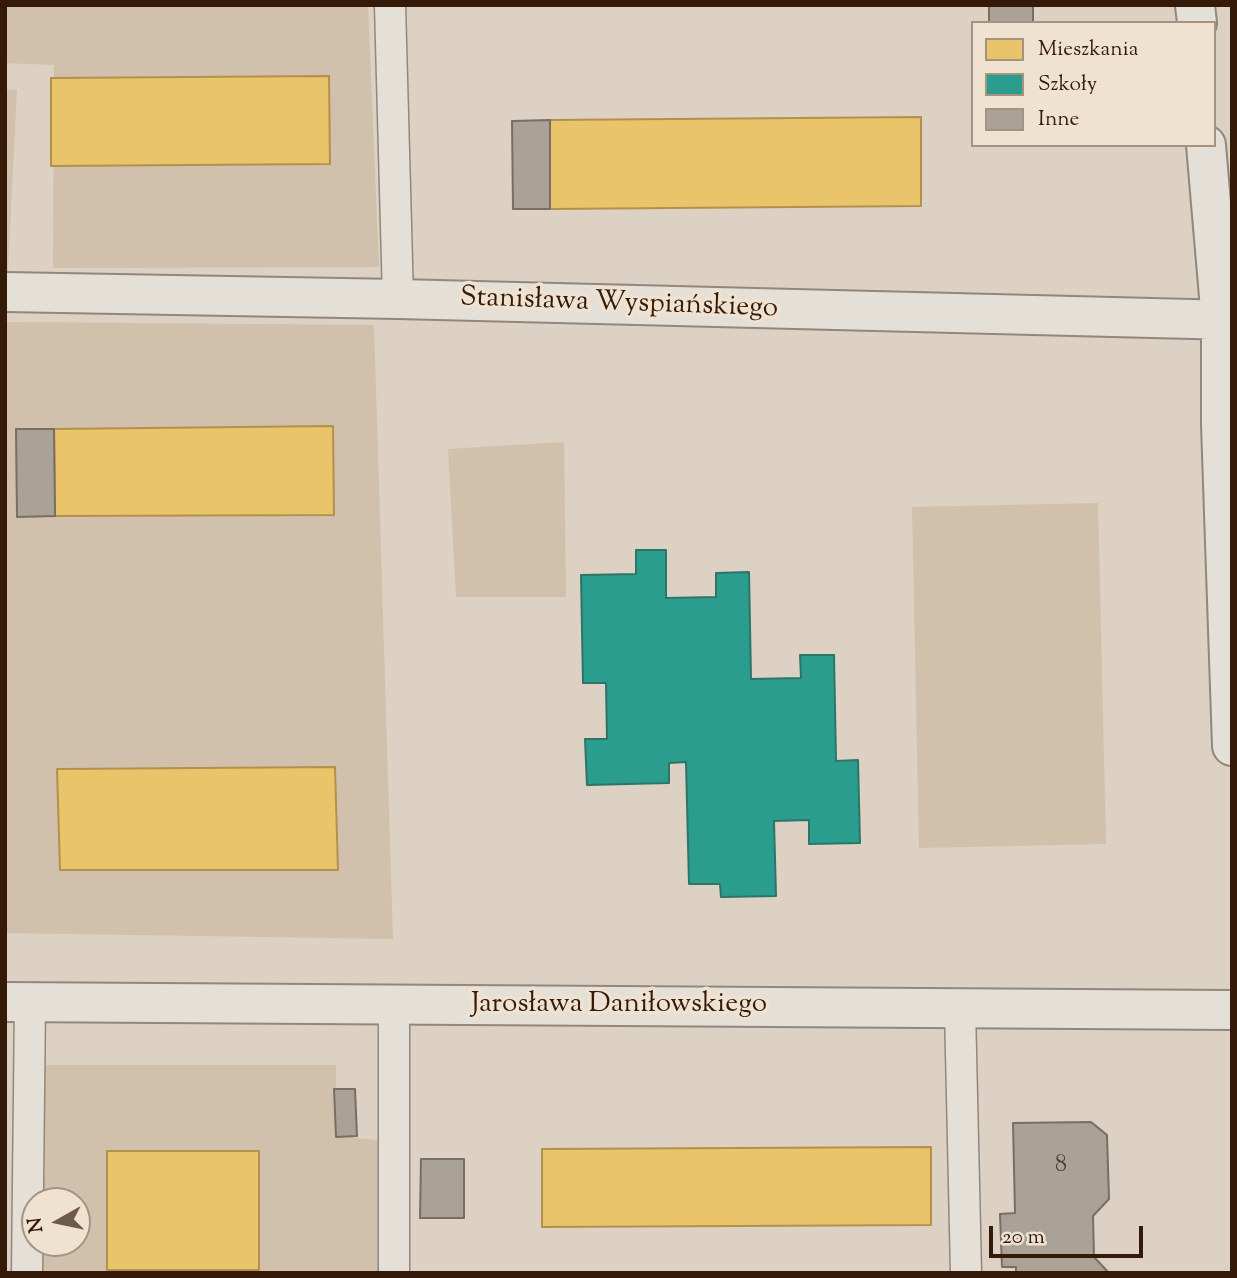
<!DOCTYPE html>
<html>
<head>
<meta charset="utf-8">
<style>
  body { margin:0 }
  #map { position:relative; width:1237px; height:1278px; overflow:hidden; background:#dcd1c2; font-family:"Sorts Mill Goudy",serif }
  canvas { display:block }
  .frame { position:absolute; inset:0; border:7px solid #351909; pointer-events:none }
  .legend { position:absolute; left:971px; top:21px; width:245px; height:126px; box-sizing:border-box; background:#efe2d1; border:2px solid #a59281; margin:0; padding:9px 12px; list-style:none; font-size:21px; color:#351909 }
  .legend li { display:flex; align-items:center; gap:14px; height:35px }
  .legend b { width:35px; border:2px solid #a59281 }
  .north { position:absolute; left:21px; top:1187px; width:70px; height:70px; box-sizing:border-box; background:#efe2d1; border:2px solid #a59281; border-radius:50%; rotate:261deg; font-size:19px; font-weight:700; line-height:28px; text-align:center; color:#351909 }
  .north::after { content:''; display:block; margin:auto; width:24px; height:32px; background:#6f594a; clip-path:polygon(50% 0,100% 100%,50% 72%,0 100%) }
  .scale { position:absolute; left:989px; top:1226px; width:154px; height:32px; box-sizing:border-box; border:4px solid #351909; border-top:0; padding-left:9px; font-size:21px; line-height:24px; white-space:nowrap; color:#351909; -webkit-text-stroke:5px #efe2d1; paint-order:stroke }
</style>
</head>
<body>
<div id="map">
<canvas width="1237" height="1278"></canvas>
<div class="frame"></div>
<ul class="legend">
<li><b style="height:19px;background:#e9c46a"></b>Mieszkania</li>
<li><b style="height:19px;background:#2a9d8f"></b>Szkoły</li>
<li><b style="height:19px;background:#aaa197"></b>Inne</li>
</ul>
<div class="north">N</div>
<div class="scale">20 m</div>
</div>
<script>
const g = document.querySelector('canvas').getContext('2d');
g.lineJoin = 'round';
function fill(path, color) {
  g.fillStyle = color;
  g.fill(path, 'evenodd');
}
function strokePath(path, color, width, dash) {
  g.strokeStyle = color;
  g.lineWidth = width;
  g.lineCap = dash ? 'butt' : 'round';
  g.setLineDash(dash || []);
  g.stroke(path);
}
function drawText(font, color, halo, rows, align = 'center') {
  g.font = font + ' "Sorts Mill Goudy",serif';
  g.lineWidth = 7;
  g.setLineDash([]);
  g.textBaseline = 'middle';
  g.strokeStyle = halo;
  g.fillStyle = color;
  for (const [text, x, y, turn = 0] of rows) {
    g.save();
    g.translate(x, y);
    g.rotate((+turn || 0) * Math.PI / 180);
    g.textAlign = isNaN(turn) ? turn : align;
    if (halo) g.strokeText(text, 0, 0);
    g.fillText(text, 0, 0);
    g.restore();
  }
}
fill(new Path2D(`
  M 5,5 L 368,5 L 379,267 L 53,268 L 54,65 L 5,63 Z
  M 5,89 L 17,90 L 8,271 L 5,271 Z
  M 5,322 L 374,325 L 393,939 L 5,933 Z
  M 564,442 L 566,597 L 456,597 L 448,449 Z
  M 1098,503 L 1106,844 L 919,848 L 912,507 Z
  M 29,1065 L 336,1065 L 336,1136 L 394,1142 L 394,1273 L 40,1273 L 40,1243 L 77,1243 L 77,1201 L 35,1201 Z`), '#d1c0ac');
const homes = new Path2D(`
  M 329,76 L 330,164 L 51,166 L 51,78 Z
  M 921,117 L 921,206 L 550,209 L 550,120 Z
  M 333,426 L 334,515 L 55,516 L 54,429 Z
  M 335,767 L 338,870 L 60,870 L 57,769 Z
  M 931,1147 L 931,1225 L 542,1227 L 542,1149 Z
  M 107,1151 L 259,1151 L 259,1270 L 107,1270 Z`);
fill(homes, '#e9c46a');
strokePath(homes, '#b3914d', 2);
const schools = new Path2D(`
  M 636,550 L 666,550 L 666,598 L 716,597 L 716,573 L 749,572 L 751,679 L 801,678 L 800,655 L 834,655 L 836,761 L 858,760 L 860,843 L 809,844 L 809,820 L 774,821 L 776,896 L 721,897 L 720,884 L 689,884 L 686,762 L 669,763 L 669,783 L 587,785 L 585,739 L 607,739 L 606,683 L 583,683 L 581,575 L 636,574 Z`);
fill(schools, '#2a9d8f');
strokePath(schools, '#2d7567', 2);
const building = new Path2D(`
  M 989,5 L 1033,5 L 1033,23 L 989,23 Z
  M 550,120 L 550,209 L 513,209 L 512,121 Z
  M 16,429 L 54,429 L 55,516 L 17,517 Z
  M 334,1089 L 355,1089 L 357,1136 L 336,1137 Z
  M 1091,1122 L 1107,1135 L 1109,1199 L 1093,1216 L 1094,1257 L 1109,1273 L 1016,1273 L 1016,1267 L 1002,1267 L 1000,1214 L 1015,1213 L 1013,1123 Z
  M 421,1159 L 464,1159 L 464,1218 L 420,1218 Z`);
fill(building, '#aaa197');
strokePath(building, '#786e64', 2);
const lane = new Path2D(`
  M 390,5 L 398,299
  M 960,1009 L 966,1273
  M 27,1273 L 30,1003
  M 394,1273 L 394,1004`);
const street = new Path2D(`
  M 1195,5 L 1197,23
  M 1206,145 L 1221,320 L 1221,425 L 1232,746
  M 5,292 L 398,299 L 1232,320
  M 5,1002 L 1232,1010`);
strokePath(lane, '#91877c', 33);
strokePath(street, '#91877c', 42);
strokePath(lane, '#e4dfd7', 30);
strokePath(street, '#e4dfd7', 38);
drawText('24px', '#523b2c', null, [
  ["8",1061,1167]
]);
drawText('28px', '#351909', '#efe2d1', [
  ["Stanisława Wyspiańskiego",619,305,2],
  ["Jarosława Daniłowskiego",619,1006]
]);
</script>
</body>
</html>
